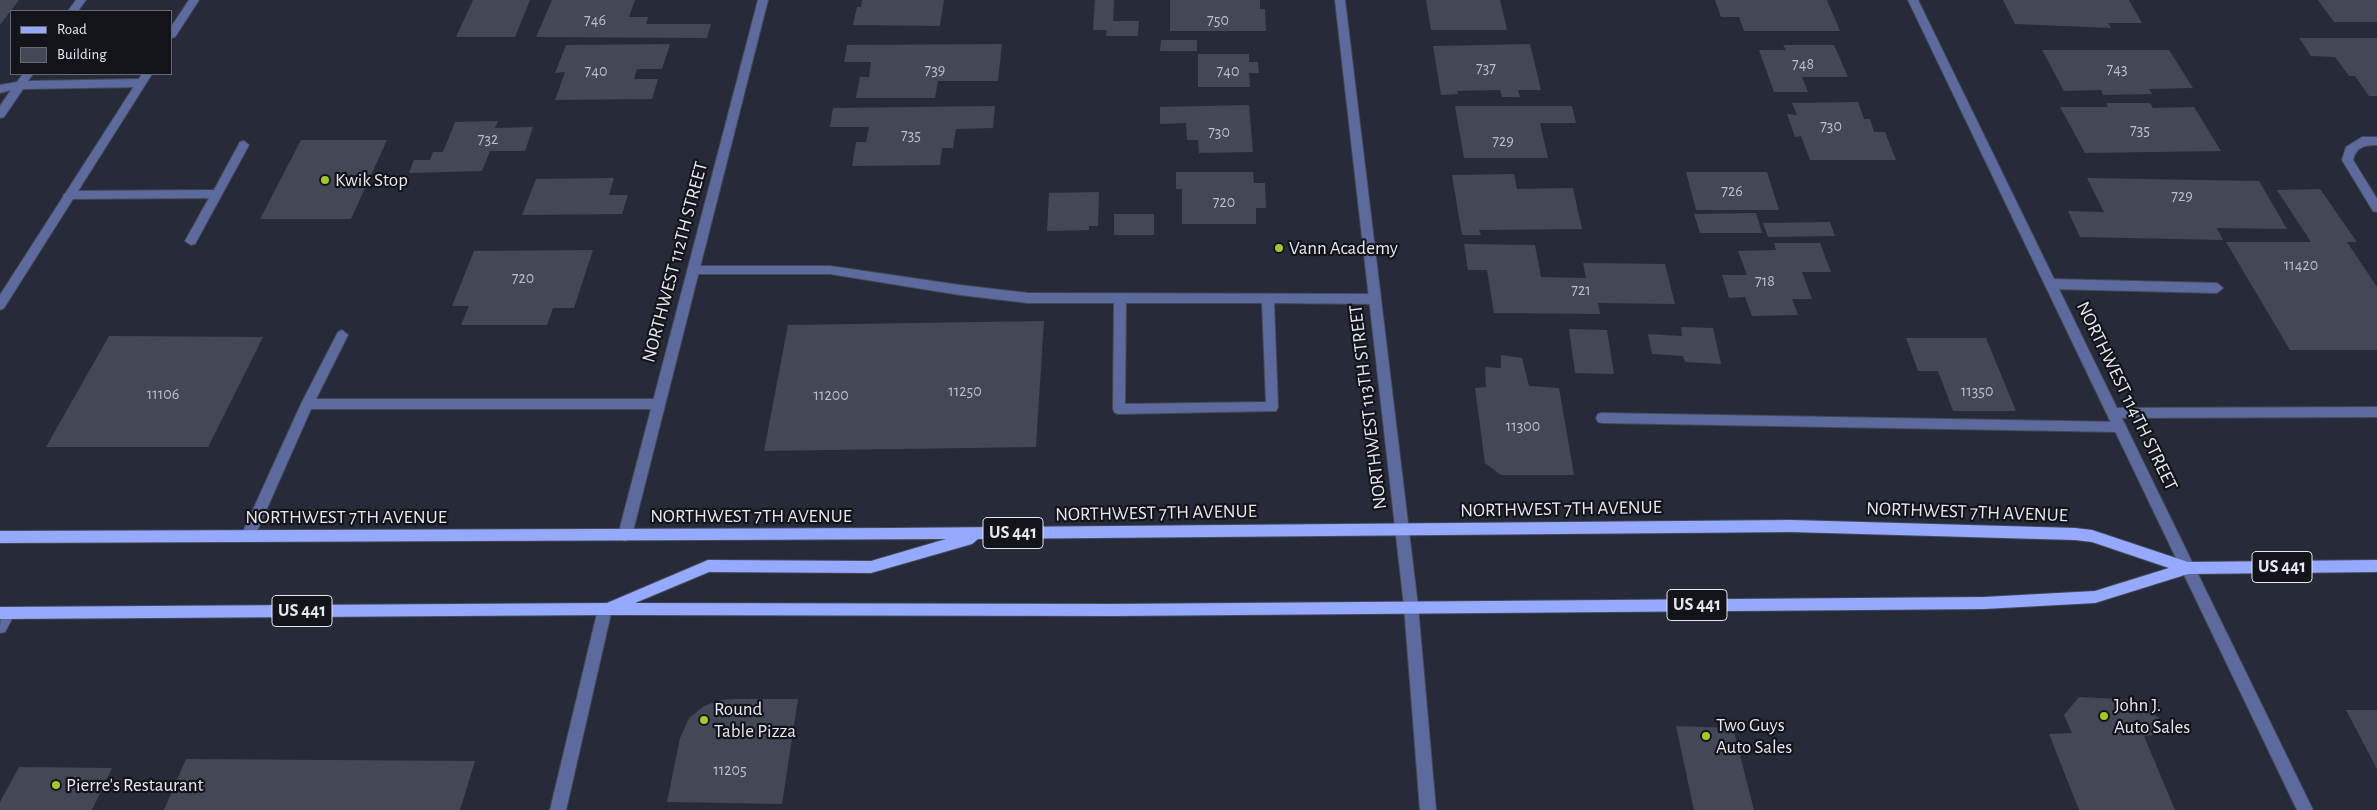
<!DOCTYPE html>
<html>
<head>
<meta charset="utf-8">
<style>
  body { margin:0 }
  #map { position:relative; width:2377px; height:810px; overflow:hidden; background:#272b39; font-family:"Alegreya Sans",sans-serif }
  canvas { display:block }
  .legend { position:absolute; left:10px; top:10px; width:162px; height:65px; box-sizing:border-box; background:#12141a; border:1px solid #666870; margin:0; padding:6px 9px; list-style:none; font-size:15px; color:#e5e7f1 }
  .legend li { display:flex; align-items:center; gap:10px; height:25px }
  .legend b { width:25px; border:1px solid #666870 }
</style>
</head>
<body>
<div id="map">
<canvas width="2377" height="810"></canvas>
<ul class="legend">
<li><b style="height:6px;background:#95a9fe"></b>Road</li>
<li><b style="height:14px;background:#434756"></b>Building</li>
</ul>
</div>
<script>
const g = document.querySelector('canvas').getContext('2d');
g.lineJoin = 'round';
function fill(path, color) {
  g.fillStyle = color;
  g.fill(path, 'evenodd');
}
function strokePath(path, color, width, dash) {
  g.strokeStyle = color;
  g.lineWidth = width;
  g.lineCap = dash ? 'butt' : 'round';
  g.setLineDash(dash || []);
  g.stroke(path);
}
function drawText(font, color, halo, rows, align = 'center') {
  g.font = font + ' "Alegreya Sans",sans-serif';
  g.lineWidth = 4.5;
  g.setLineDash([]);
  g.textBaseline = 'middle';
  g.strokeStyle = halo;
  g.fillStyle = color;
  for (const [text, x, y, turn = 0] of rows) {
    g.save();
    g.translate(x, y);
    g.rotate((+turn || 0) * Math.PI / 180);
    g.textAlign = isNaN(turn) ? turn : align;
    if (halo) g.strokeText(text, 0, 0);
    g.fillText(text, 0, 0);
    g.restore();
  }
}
fill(new Path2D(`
  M 0,0 L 19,0 L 0,25 Z
  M 473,0 L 530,0 L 515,37 L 456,37 Z
  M 552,0 L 635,0 L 629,17 L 648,17 L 646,24 L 711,24 L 707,38 L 536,37 Z
  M 862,0 L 944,0 L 940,26 L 853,25 L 857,7 L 861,7 Z
  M 1095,0 L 1114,0 L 1113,21 L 1139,21 L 1138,36 L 1106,36 L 1107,30 L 1093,30 Z
  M 1170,0 L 1260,0 L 1260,9 L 1265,9 L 1266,31 L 1170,31 Z
  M 1426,0 L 1500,0 L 1507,30 L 1431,30 Z
  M 1715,0 L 1827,0 L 1840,31 L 1744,31 L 1739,17 L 1721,17 Z
  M 2003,0 L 2129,0 L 2142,23 L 2108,23 L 2111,28 L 2015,24 Z
  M 2318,0 L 2377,0 L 2377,22 L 2334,22 Z
  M 2299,38 L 2377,38 L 2377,96 L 2369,96 L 2355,76 L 2349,76 L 2335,57 L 2311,56 Z
  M 1161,40 L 1197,40 L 1197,51 L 1160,51 Z
  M 670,44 L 662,69 L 637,69 L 634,79 L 658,79 L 652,99 L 555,100 L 565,72 L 555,73 L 566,45 Z
  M 1002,44 L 998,81 L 938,81 L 935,98 L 856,98 L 860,77 L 869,77 L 871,62 L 844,62 L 847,45 Z
  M 1530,44 L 1541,90 L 1518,90 L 1520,97 L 1502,97 L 1500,90 L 1457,91 L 1458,94 L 1441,95 L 1433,46 Z
  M 1783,45 L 1834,45 L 1848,77 L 1802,77 L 1808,92 L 1774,92 L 1759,50 L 1786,50 Z
  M 2042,50 L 2169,50 L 2193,88 L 2149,89 L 2152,94 L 2103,95 L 2101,90 L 2064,91 Z
  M 1198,54 L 1249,54 L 1249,62 L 1258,62 L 1259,73 L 1249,73 L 1250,87 L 1198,87 Z
  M 1858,102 L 1864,119 L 1870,119 L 1874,132 L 1885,132 L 1896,160 L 1810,160 L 1801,136 L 1795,137 L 1787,114 L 1797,115 L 1792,103 Z
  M 2106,103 L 2150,103 L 2153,108 L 2194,107 L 2221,151 L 2085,153 L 2060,107 L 2108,107 Z
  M 1249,105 L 1253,152 L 1199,153 L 1198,140 L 1187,140 L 1186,123 L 1160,124 L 1160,107 Z
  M 995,106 L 993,128 L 956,129 L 953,148 L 942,148 L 940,165 L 852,166 L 856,142 L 866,142 L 869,127 L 830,127 L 833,108 Z
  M 1455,106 L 1572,106 L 1576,123 L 1540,123 L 1548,158 L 1464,158 Z
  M 498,121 L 495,128 L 533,127 L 525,151 L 490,151 L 482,171 L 409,173 L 414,160 L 430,160 L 433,152 L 443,152 L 455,122 Z
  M 301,140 L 387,140 L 351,219 L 260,219 Z
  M 1176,172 L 1253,172 L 1254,183 L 1265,183 L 1266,208 L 1256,208 L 1256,224 L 1182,224 L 1182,189 L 1176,189 Z
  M 1686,172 L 1767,172 L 1779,210 L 1696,210 Z
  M 1514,174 L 1517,189 L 1573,188 L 1582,229 L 1479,230 L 1481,235 L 1462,235 L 1452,175 Z
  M 614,178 L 609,195 L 628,195 L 622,214 L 522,215 L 536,179 Z
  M 2087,178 L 2259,181 L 2287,229 L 2217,228 L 2223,240 L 2080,237 L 2068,211 L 2104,212 Z
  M 2320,189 L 2357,242 L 2347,242 L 2377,287 L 2377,350 L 2290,350 L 2226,242 L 2311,242 L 2277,190 Z
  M 1099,192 L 1098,226 L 1089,226 L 1089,230 L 1047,231 L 1049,193 Z
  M 1756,213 L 1762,233 L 1700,233 L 1694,214 Z
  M 1114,214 L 1154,214 L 1154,235 L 1114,235 Z
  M 1830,222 L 1835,236 L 1768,237 L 1763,223 Z
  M 1774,243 L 1820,243 L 1831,272 L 1802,272 L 1812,299 L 1792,299 L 1798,315 L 1752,316 L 1745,297 L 1729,298 L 1722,275 L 1747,275 L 1738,251 L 1776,250 Z
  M 1464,244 L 1535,245 L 1541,277 L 1586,278 L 1583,263 L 1665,264 L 1675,304 L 1598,303 L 1600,314 L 1494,313 L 1487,270 L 1468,270 Z
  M 593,250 L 574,308 L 553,308 L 547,325 L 461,325 L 469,306 L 452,306 L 474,251 Z
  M 1044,321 L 1036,447 L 764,451 L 788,325 Z
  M 1681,327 L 1713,328 L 1721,364 L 1685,362 L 1683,356 L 1652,354 L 1648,334 L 1682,336 Z
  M 1569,329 L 1607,330 L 1614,374 L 1575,373 Z
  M 109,336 L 263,337 L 208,447 L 46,447 Z
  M 1906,338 L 1986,338 L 2016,411 L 1953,411 L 1938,371 L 1918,371 Z
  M 1501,355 L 1522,358 L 1529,386 L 1559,388 L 1574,475 L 1501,475 L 1485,463 L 1475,388 L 1486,387 L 1485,367 L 1501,368 Z
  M 2079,697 L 2138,700 L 2161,720 L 2169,733 L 2144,736 L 2175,810 L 2079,810 L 2049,734 L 2072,733 L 2064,715 Z
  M 736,699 L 798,699 L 782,804 L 667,802 L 680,738 L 689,718 L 704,706 L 720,700 Z
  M 2346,710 L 2377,710 L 2377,769 Z
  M 1676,726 L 1733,728 L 1754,810 L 1694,810 Z
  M 186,759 L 475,761 L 460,810 L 164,810 Z
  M 19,767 L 112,768 L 92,810 L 0,810 L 0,802 Z`), '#434756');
const service = new Path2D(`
  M 76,0 L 86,0 L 78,11 L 68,11 Z
  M 23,74 L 33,74 L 28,81 L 140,79 L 145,83 L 140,87 L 23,89 L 4,117 L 0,118 L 0,106 L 11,90 L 0,93 L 0,85 L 17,82 Z
  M 2362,137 L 2377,137 L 2377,145 C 2364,145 2356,147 2353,160 L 2377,199 L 2377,212 L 2373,211 L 2342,160 L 2346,147 Z
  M 244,141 L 249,145 L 195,244 L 191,245 L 185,241 L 209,198 L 69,199 L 63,195 L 69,191 L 214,190 L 240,142 Z
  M 693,266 L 830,266 L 960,285 L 1028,293 L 1375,294 L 1381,299 L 1375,304 L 1274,303 L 1278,407 L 1276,411 L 1119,414 L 1115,413 L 1113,409 L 1114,303 L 1028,303 L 960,295 L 830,274 L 693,274 L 687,270 ZM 1126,303 L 1262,303 L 1266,402 L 1125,404 Z
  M 2051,279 L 2217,283 L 2223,288 L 2217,293 L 2051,289 L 2045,284 Z
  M 342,330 L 348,335 L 316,399 L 659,399 L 663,400 L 665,404 L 663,408 L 659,409 L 311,409 L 253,540 L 248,542 L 243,540 L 241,536 L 301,404 L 338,332 Z
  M 2377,407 L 2377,417 L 2113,418 L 2109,417 L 2107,413 L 2109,409 L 2113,408 Z
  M 1602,413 L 2120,422 L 2124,423 L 2126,427 L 2124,431 L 2120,432 L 1602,423 L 1598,422 L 1596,418 L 1598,414 Z
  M 8,607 L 13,609 L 15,613 L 5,632 L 0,633 C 0,623 0,611 8,607 Z`);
const minor = new Path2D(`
  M 758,0 L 768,0 L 632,535 L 630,539 L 625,541 L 620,539 L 618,535 Z
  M 1335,0 L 1345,0 L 1418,606 L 1436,810 L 1420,810 L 1404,606 Z
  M 1908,0 L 1918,0 L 2313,810 L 2297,810 Z
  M 605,603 L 610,605 L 612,609 L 566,810 L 550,810 L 598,609 L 600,605 Z`);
const tertiary = new Path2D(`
  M 189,0 L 199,0 L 175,37 L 171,38 L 171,27 Z
  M 142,74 L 152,74 L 4,308 L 0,310 L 0,295 Z`);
const primary = new Path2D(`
  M 1791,520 L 2075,528 L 2092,530 L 2188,562 L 2377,560 L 2377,572 L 2188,574 L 2095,603 L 1984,609 L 1115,616 L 605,615 L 0,619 L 0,607 L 607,603 L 708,560 L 871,561 L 946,539 L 0,543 L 0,531 L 892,528 ZM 1791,532 L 2075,540 L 2092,542 L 2169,568 L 2095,591 L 1984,597 L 1115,604 L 635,603 L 709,572 L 871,573 L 972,544 L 978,539 Z`);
strokePath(service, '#454956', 2);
strokePath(minor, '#454956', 2);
strokePath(tertiary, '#454956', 2);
strokePath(primary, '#454956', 2);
fill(service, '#5d6a9e');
fill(minor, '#5d6a9e');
fill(tertiary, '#5d6a9e');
fill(primary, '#95a9fe');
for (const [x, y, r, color] of [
  [325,180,5,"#a3c927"],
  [1279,248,5,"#a3c927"],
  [2104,716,5,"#a3c927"],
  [704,720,5,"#a3c927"],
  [1706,736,5,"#a3c927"],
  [56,785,5,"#a3c927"]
]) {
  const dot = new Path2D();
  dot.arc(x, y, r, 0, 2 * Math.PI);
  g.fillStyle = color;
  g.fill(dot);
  strokePath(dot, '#12141a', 2);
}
drawText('16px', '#bcbfca', null, [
  ["746",595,20],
  ["750",1218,20],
  ["748",1803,64],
  ["737",1486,68],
  ["743",2117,69],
  ["739",935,70],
  ["740",596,71],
  ["740",1228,71],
  ["730",1831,126],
  ["735",2140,130],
  ["730",1219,132],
  ["735",911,135],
  ["732",488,139],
  ["729",1503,141],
  ["726",1732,191],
  ["729",2182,196],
  ["720",1224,202],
  ["11420",2301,265],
  ["720",523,278],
  ["718",1765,281],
  ["721",1581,290],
  ["11250",965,391],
  ["11350",1977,391],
  ["11106",163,394],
  ["11200",831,395],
  ["11300",1523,426],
  ["11205",730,770]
]);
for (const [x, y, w] of [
  [1013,533,60],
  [2282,567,60],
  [1697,605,60],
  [302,611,60]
]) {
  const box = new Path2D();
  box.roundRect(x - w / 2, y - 15.5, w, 31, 4);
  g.fillStyle = '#12141a';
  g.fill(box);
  strokePath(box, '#e5e7f1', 1);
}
drawText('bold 18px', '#e5e7f1', null, [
  ["US 441",1013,533],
  ["US 441",2282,567],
  ["US 441",1697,605],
  ["US 441",302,611]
]);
drawText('19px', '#e5e7f1', '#12141a', [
  ["Kwik Stop",335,180],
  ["Vann Academy",1289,248],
  ["John J.",2114,705],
  ["Auto Sales",2114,727],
  ["Round",714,709],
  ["Table Pizza",714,731],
  ["Two Guys",1716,725],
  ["Auto Sales",1716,747],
  ["Pierre's Restaurant",66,785]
], 'left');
drawText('19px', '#e5e7f1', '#12141a', [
  ["NORTHWEST 112TH STREET",675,262,-75],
  ["NORTHWEST 114TH STREET",2127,396,64],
  ["NORTHWEST 113TH STREET",1368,407,-97],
  ["NORTHWEST 7TH AVENUE",1561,509,-1],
  ["NORTHWEST 7TH AVENUE",1967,512,2],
  ["NORTHWEST 7TH AVENUE",1156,513,-1],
  ["NORTHWEST 7TH AVENUE",751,516],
  ["NORTHWEST 7TH AVENUE",346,517]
]);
</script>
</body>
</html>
